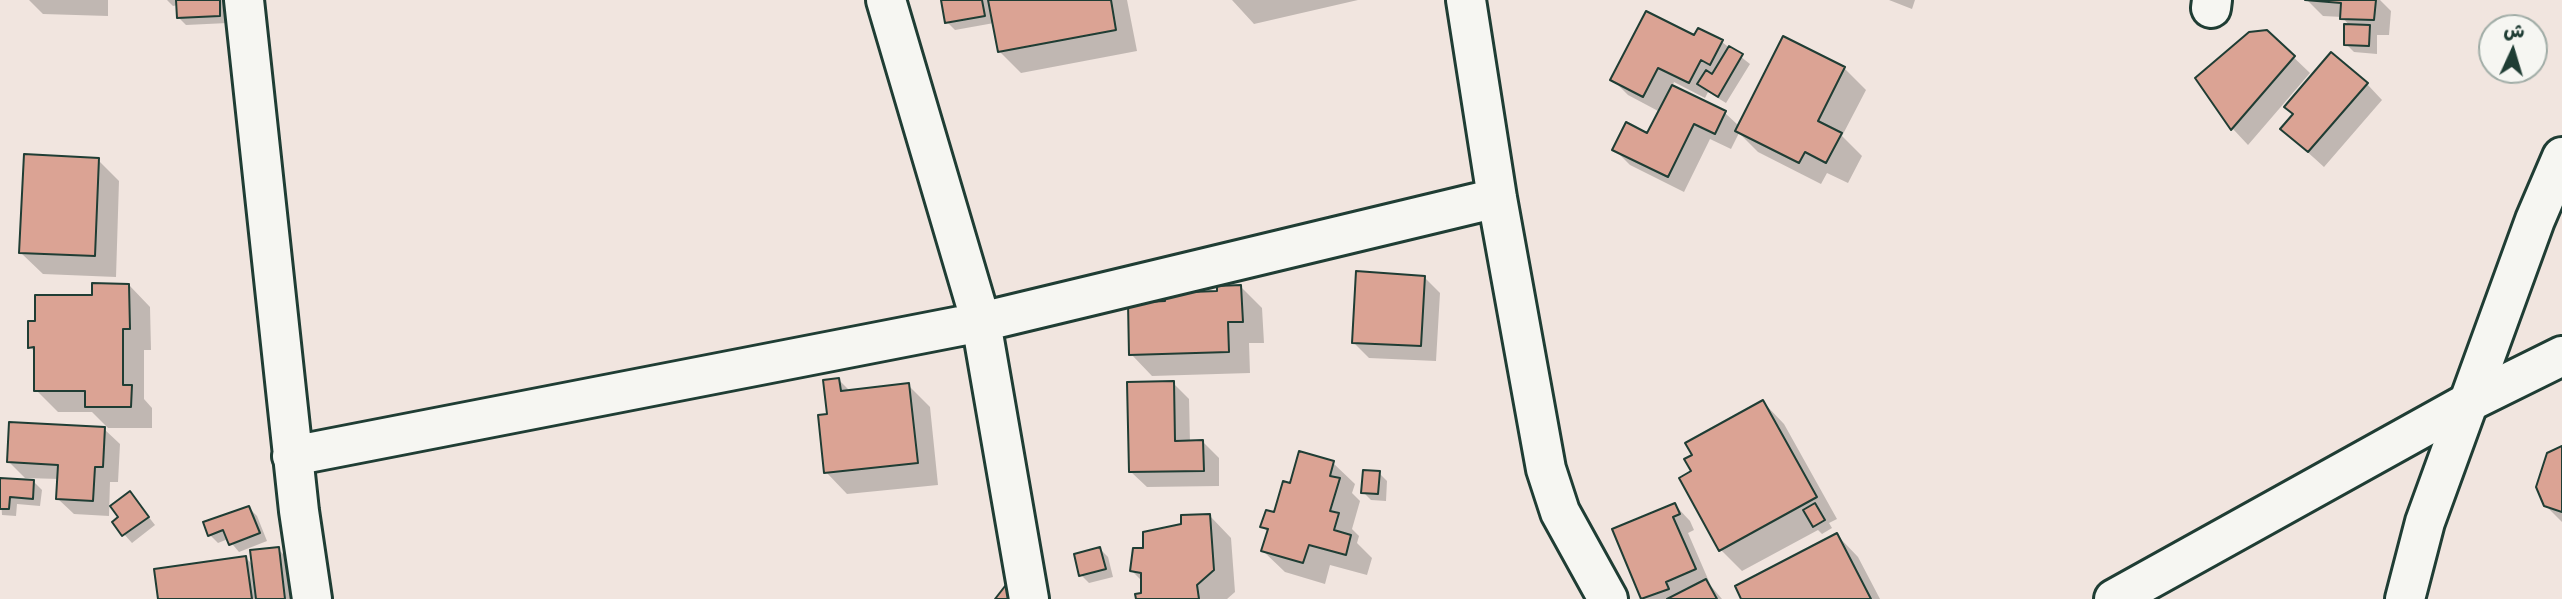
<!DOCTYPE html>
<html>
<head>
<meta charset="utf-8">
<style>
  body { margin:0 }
  #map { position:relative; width:2562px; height:599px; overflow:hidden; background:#f1e5df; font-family:Mali,"Playpen Sans Arabic",sans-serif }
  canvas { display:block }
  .north { position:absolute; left:2478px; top:14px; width:70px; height:70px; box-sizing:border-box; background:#f6f6f2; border:2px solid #a0aca6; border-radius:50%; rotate:4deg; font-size:19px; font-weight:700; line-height:28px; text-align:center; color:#1f3d34 }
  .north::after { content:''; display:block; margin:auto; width:24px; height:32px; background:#1f3d34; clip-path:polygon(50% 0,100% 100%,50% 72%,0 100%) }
</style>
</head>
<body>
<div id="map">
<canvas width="2562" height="599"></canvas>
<div class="north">ش</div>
</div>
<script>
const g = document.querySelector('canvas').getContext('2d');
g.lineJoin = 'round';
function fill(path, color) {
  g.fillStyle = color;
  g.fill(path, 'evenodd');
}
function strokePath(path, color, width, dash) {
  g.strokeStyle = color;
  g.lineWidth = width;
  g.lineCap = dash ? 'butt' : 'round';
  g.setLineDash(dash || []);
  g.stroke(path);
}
fill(new Path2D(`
  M 29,0 L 108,0 L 108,16 L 43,14 Z
  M 167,0 L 244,0 L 228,23 L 186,25 L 178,17 L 178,5 L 173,6 Z
  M 943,0 L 987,0 L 991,4 L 990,0 L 1127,0 L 1137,51 L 1021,73 L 999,51 L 994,23 L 955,30 L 947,22 Z
  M 1232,0 L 1358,0 L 1254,24 Z
  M 1889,0 L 1915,0 L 1912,9 Z
  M 2307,0 L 2380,0 L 2391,11 L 2389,35 L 2377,35 L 2377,54 L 2354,52 L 2346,44 L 2350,26 L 2342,17 L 2323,16 Z
  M 2266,31 L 2310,73 L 2248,145 L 2233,129 L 2198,78 Z
  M 1695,38 L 1722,42 L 1750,64 L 1726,103 L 1708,92 L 1705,98 L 1674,82 L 1672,87 L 1725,113 L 1739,126 L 1844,68 L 1866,90 L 1842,136 L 1862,156 L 1848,183 L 1827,173 L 1821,184 L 1758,152 L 1739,133 L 1731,149 L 1710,139 L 1684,192 L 1630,165 L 1614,149 L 1648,135 L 1660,112 L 1628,95 L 1612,79 Z
  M 2367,84 L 2382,100 L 2324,167 L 2282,129 Z
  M 98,160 L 119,181 L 116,277 L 43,274 L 21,253 Z
  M 1424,277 L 1440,293 L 1436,361 L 1369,358 L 1353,342 Z
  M 129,285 L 150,307 L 151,350 L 144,350 L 144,399 L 152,408 L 152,428 L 108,428 L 92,412 L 58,412 L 36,390 L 36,353 L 30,347 L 37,323 Z
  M 1241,287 L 1262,308 L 1264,343 L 1249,343 L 1250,373 L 1152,376 L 1131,354 L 1167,303 Z
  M 839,380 L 850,391 L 908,385 L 930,407 L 938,485 L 847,494 L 826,472 L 828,415 Z
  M 1173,383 L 1189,399 L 1190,443 L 1203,442 L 1219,458 L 1219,486 L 1147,487 L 1131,472 Z
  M 1763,402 L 1784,424 L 1837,519 L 1829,523 L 1832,528 L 1822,534 L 1818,530 L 1742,571 L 1720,549 L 1693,472 Z
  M 104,429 L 120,444 L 118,482 L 110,482 L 109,516 L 74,514 L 58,499 L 59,479 L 25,478 L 9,462 Z
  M 2562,448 L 2562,522 L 2545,505 Z
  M 1333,463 L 1355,484 L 1352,493 L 1360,501 L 1352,529 L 1359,536 L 1357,543 L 1372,558 L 1367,575 L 1330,565 L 1325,584 L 1285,572 L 1263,551 L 1269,533 L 1262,526 L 1275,514 L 1291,485 Z
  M 1379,473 L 1387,481 L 1386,501 L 1371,500 L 1363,492 Z
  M 0,480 L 34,482 L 42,490 L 40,506 L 17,504 L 16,516 L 2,515 Z
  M 137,502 L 155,525 L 132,543 L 114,523 Z
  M 1675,505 L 1690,521 L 1694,530 L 1688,533 L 1711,586 L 1722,599 L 1643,599 L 1614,530 Z
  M 249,508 L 257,516 L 267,541 L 239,552 L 228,539 L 218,543 L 210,535 Z
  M 1210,516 L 1231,538 L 1235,592 L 1227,599 L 1137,599 L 1143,594 L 1143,582 L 1132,571 L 1145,550 L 1183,526 Z
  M 1837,535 L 1858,557 L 1880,599 L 1742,599 Z
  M 278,549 L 294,565 L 298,599 L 160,599 L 246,558 L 254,566 Z
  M 1100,549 L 1108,557 L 1113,577 L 1089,583 L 1081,575 Z`), '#0003');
const building = new Path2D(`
  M 176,0 L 220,0 L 220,16 L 177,18 Z
  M 941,0 L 982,0 L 985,16 L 945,23 Z
  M 988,0 L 1111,0 L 1116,30 L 998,52 Z
  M 2305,0 L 2376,0 L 2374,20 L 2340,19 L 2341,3 Z
  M 1646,11 L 1694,35 L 1698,28 L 1723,40 L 1710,65 L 1701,60 L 1689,83 L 1658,68 L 1643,97 L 1610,80 Z
  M 2344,24 L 2370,25 L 2369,46 L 2344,45 Z
  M 2267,30 L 2295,56 L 2231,130 L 2195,78 L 2249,32 Z
  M 1783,36 L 1845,67 L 1818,121 L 1842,133 L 1826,163 L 1805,152 L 1799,163 L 1735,131 Z
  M 1729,46 L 1743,54 L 1718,97 L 1697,84 L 1706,70 L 1712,74 Z
  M 2331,52 L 2368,83 L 2308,152 L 2280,129 L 2293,114 L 2284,107 Z
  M 1672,85 L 1726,111 L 1715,134 L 1694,124 L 1668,177 L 1612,150 L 1626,122 L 1647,133 Z
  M 24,154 L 99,158 L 95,256 L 19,253 Z
  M 1356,271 L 1425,276 L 1421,346 L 1352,343 Z
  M 92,283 L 129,284 L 130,329 L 123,329 L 123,385 L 132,385 L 131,407 L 85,407 L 85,391 L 34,391 L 34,347 L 28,348 L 28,321 L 35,321 L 35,295 L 92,295 Z
  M 1241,285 L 1243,322 L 1228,322 L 1229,352 L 1129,355 L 1128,303 L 1165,301 L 1165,293 L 1217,291 L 1217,286 Z
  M 839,378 L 841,391 L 909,383 L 918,463 L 824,473 L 818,415 L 827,414 L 823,380 Z
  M 1174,381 L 1175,441 L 1203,440 L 1204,471 L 1129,472 L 1127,382 Z
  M 1763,400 L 1817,497 L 1719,551 L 1679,478 L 1691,471 L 1684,459 L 1692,455 L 1685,443 Z
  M 9,422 L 105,427 L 103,467 L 95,467 L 93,501 L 56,499 L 58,465 L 7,462 Z
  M 2562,446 L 2562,512 L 2544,506 L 2536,487 L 2547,453 Z
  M 1299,451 L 1334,461 L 1330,476 L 1340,478 L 1330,511 L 1339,513 L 1334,530 L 1351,535 L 1346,555 L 1309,545 L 1303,563 L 1261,551 L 1268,529 L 1260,527 L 1266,510 L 1274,512 L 1283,481 L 1290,483 Z
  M 1363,470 L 1380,471 L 1378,494 L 1361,493 Z
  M 0,478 L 34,480 L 33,499 L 10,497 L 9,509 L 0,509 Z
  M 130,491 L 149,517 L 122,536 L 112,522 L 118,517 L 110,506 Z
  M 1675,503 L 1680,514 L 1673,517 L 1696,569 L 1666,582 L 1669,589 L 1641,599 L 1612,529 Z
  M 1815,503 L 1825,520 L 1813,527 L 1803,510 Z
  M 249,506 L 260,533 L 229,545 L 223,530 L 208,536 L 203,522 Z
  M 1210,514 L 1214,570 L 1197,585 L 1199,599 L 1136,599 L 1135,594 L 1141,593 L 1141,573 L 1130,571 L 1133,548 L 1143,548 L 1143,532 L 1181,524 L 1181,515 Z
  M 1837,533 L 1871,599 L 1741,599 L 1735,586 Z
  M 279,547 L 285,599 L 256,599 L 250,550 Z
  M 1100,547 L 1106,569 L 1079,576 L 1074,554 Z
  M 246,556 L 252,599 L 158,599 L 154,569 Z
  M 1012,577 L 1010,599 L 995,599 Z
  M 1706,579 L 1717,599 L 1667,599 Z`);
fill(building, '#dba394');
strokePath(building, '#1f3d34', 2);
const street = new Path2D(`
  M 244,0 L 299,511 L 312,599
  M 886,0 L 981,322 L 1029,599
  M 1466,0 L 1497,198 L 1546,469 L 1560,512 L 1608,599
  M 2211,8 L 2212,0
  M 292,456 L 981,322 L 1497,198
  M 2405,599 L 2425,522 L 2535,220 L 2562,157`);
const secondary = new Path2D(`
  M 2114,599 L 2469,402 L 2562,356`);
strokePath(street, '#1f3d34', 44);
strokePath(secondary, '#1f3d34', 44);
strokePath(street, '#f6f6f2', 38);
strokePath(secondary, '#f6f6f2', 38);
</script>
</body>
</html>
